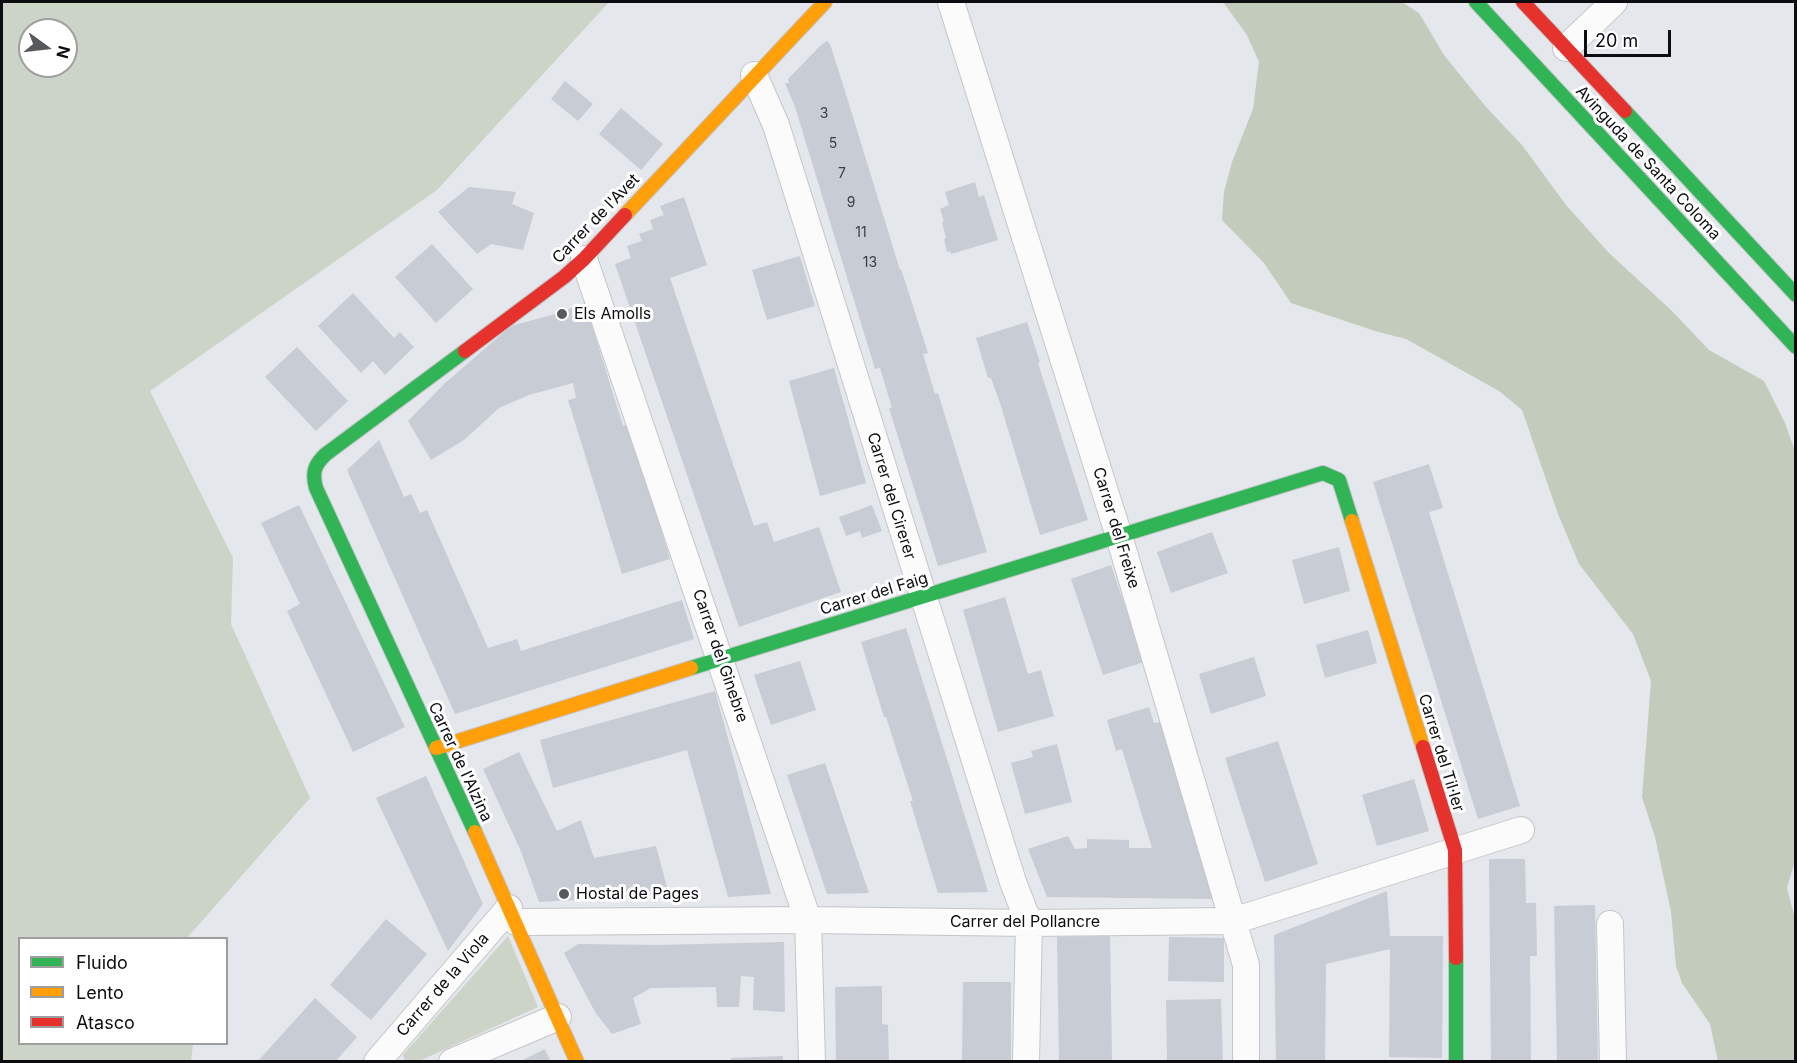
<!DOCTYPE html>
<html>
<head>
<meta charset="utf-8">
<style>
  body { margin:0 }
  #map { position:relative; width:1797px; height:1063px; overflow:hidden; background:#e4e7ec; font-family:Inter,sans-serif }
  canvas { display:block }
  .frame { position:absolute; inset:0; border:3px solid #0c0d10; pointer-events:none }
  .legend { position:absolute; left:18px; top:937px; width:210px; height:108px; box-sizing:border-box; background:#fff; border:2px solid #9e9e9f; margin:0; padding:8px 10px; list-style:none; font-size:18px; color:#0c0d10 }
  .legend li { display:flex; align-items:center; gap:12px; height:30px }
  .legend b { width:30px; border:2px solid #9e9e9f }
  .north { position:absolute; left:18px; top:18px; width:60px; height:60px; box-sizing:border-box; background:#fff; border:2px solid #9e9e9f; border-radius:50%; rotate:105deg; font-size:16px; font-weight:700; line-height:24px; text-align:center; color:#0c0d10 }
  .north::after { content:''; display:block; margin:auto; width:21px; height:27px; background:#58595d; clip-path:polygon(50% 0,100% 100%,50% 72%,0 100%) }
  .scale { position:absolute; left:1584px; top:30px; width:87px; height:27px; box-sizing:border-box; border:3px solid #0c0d10; border-top:0; padding-left:8px; font-size:18px; line-height:21px; white-space:nowrap; color:#0c0d10; -webkit-text-stroke:4px #fff; paint-order:stroke }
</style>
</head>
<body>
<div id="map">
<canvas width="1797" height="1063"></canvas>
<div class="frame"></div>
<ul class="legend">
<li><b style="height:8px;background:#30b455"></b>Fluido</li>
<li><b style="height:8px;background:#ff9f0a"></b>Lento</li>
<li><b style="height:8px;background:#e5322d"></b>Atasco</li>
</ul>
<div class="north">N</div>
<div class="scale">20 m</div>
</div>
<script>
const g = document.querySelector('canvas').getContext('2d');
g.lineJoin = 'round';
function fill(path, color) {
  g.fillStyle = color;
  g.fill(path, 'evenodd');
}
function strokePath(path, color, width, dash) {
  g.strokeStyle = color;
  g.lineWidth = width;
  g.lineCap = dash ? 'butt' : 'round';
  g.setLineDash(dash || []);
  g.stroke(path);
}
function drawText(font, color, halo, rows, align = 'center') {
  g.font = font + ' Inter,sans-serif';
  g.lineWidth = 6;
  g.setLineDash([]);
  g.textBaseline = 'middle';
  g.strokeStyle = halo;
  g.fillStyle = color;
  for (const [text, x, y, turn = 0] of rows) {
    g.save();
    g.translate(x, y);
    g.rotate((+turn || 0) * Math.PI / 180);
    g.textAlign = isNaN(turn) ? turn : align;
    if (halo) g.strokeText(text, 0, 0);
    g.fillText(text, 0, 0);
    g.restore();
  }
}
fill(new Path2D(`
  M 2,2 L 609,2 L 437,190 L 150,391 L 233,558 L 231,624 L 310,798 L 187,938 L 20,938 L 20,1044 L 193,1044 L 191,1061 L 2,1061 ZM 30,30 L 66,30 L 66,66 L 30,66 Z
  M 508,936 L 538,1007 L 419,1061 L 405,1061 L 403,1055 Z`), '#ccd4c7');
fill(new Path2D(`
  M 1223,2 L 1402,2 L 1419,13 L 1444,55 L 1486,107 L 1522,145 L 1566,205 L 1609,253 L 1671,310 L 1709,350 L 1764,381 L 1785,423 L 1796,454 L 1796,857 L 1787,888 L 1795,919 L 1795,1061 L 1718,1061 L 1710,1024 L 1682,983 L 1676,966 L 1671,912 L 1655,837 L 1642,797 L 1651,681 L 1633,634 L 1579,564 L 1558,514 L 1522,410 L 1499,391 L 1406,339 L 1375,331 L 1291,303 L 1264,263 L 1222,220 L 1224,192 L 1232,162 L 1253,109 L 1259,62 L 1247,35 Z`), '#c3ccbc');
fill(new Path2D(`
  M 827,41 L 830,44 L 845,91 L 900,270 L 901,269 L 928,353 L 923,354 L 935,394 L 938,393 L 987,552 L 938,566 L 889,408 L 892,408 L 880,368 L 875,369 L 795,107 L 785,83 L 789,83 L 788,79 L 821,45 Z
  M 565,81 L 593,104 L 578,121 L 551,99 Z
  M 621,108 L 663,144 L 641,170 L 599,134 Z
  M 975,182 L 979,197 L 984,195 L 998,240 L 951,254 L 950,251 L 947,252 L 944,239 L 946,238 L 942,222 L 944,221 L 940,209 L 949,205 L 945,192 Z
  M 469,187 L 516,192 L 512,204 L 534,213 L 523,250 L 491,244 L 477,254 L 438,212 Z
  M 684,197 L 707,265 L 670,278 L 754,526 L 767,522 L 774,542 L 819,527 L 841,592 L 739,627 L 615,264 L 631,258 L 627,246 L 642,241 L 639,234 L 653,229 L 650,220 L 664,215 L 660,206 Z
  M 432,244 L 473,289 L 436,323 L 395,277 Z
  M 800,256 L 815,306 L 767,320 L 752,270 Z
  M 353,293 L 394,338 L 400,332 L 414,347 L 385,375 L 373,361 L 361,373 L 318,326 Z
  M 585,303 L 623,426 L 628,424 L 670,559 L 622,574 L 568,400 L 576,398 L 573,383 L 529,395 L 499,408 L 464,440 L 431,460 L 408,421 L 444,384 L 511,326 L 555,314 Z
  M 1027,322 L 1040,362 L 1038,363 L 1088,520 L 1040,535 L 1000,403 L 991,378 L 988,378 L 976,338 Z
  M 297,347 L 348,401 L 316,431 L 265,377 Z
  M 834,368 L 866,483 L 820,496 L 789,381 Z
  M 379,440 L 404,497 L 411,494 L 420,513 L 427,510 L 488,648 L 517,639 L 521,651 L 682,600 L 694,639 L 455,714 L 347,470 Z
  M 1429,464 L 1443,508 L 1429,512 L 1520,806 L 1478,819 L 1373,482 Z
  M 299,505 L 405,727 L 353,752 L 287,611 L 300,604 L 261,523 Z
  M 872,505 L 882,531 L 862,538 L 860,531 L 846,536 L 839,517 Z
  M 1212,532 L 1228,573 L 1171,593 L 1157,552 Z
  M 1339,547 L 1350,591 L 1304,604 L 1292,560 Z
  M 1111,565 L 1144,662 L 1103,675 L 1071,579 Z
  M 1005,597 L 1028,674 L 1041,670 L 1054,716 L 998,732 L 963,610 Z
  M 906,628 L 981,868 L 988,892 L 938,893 L 910,801 L 913,801 L 886,717 L 884,717 L 861,642 Z
  M 1368,630 L 1377,663 L 1325,678 L 1316,645 Z
  M 1254,657 L 1266,696 L 1211,714 L 1199,674 Z
  M 800,661 L 816,710 L 771,725 L 754,675 Z
  M 715,691 L 749,815 L 771,894 L 728,897 L 687,750 L 553,788 L 540,740 Z
  M 1149,707 L 1154,723 L 1160,722 L 1214,899 L 1047,897 L 1028,849 L 1068,836 L 1075,849 L 1087,848 L 1087,839 L 1129,840 L 1129,848 L 1152,848 L 1122,749 L 1116,751 L 1107,720 Z
  M 1278,741 L 1318,864 L 1265,882 L 1225,758 Z
  M 1057,744 L 1072,802 L 1025,814 L 1011,763 L 1033,757 L 1031,751 Z
  M 519,752 L 557,831 L 581,820 L 594,858 L 656,846 L 669,895 L 539,902 L 520,849 L 483,769 Z
  M 825,763 L 863,876 L 869,893 L 827,894 L 787,775 Z
  M 426,776 L 483,904 L 448,951 L 376,798 Z
  M 1414,779 L 1429,831 L 1377,846 L 1362,795 Z
  M 1489,859 L 1525,859 L 1526,903 L 1536,903 L 1537,956 L 1530,956 L 1531,1062 L 1491,1062 Z
  M 1387,891 L 1390,936 L 1443,936 L 1442,1058 L 1389,1057 L 1390,949 L 1326,964 L 1325,1062 L 1276,1062 L 1274,935 Z
  M 1595,905 L 1598,1062 L 1557,1062 L 1554,906 Z
  M 386,919 L 427,954 L 371,1020 L 330,985 Z
  M 1110,936 L 1112,1062 L 1059,1062 L 1057,937 Z
  M 1169,937 L 1224,938 L 1224,982 L 1168,981 Z
  M 784,942 L 785,1012 L 753,1010 L 754,977 L 741,976 L 739,1007 L 717,1007 L 716,987 L 651,988 L 633,998 L 641,1024 L 612,1034 L 595,1012 L 564,953 L 578,944 L 657,945 Z
  M 963,982 L 1011,982 L 1011,1062 L 962,1062 Z
  M 882,986 L 882,1024 L 888,1025 L 889,1062 L 836,1062 L 835,987 Z
  M 315,998 L 357,1037 L 335,1062 L 257,1062 Z
  M 1221,999 L 1223,1062 L 1167,1062 L 1166,1000 Z
  M 545,1049 L 551,1062 L 519,1062 Z
  M 783,1056 L 783,1062 L 731,1062 L 731,1058 Z`), '#c8ccd4');
const street = new Path2D(`
  M 951,2 L 1119,536 L 1246,965 L 1246,1062
  M 1566,48 L 1614,2
  M 754,75 L 776,125 L 1013,882 L 1029,923 L 1026,1062
  M 584,259 L 808,920 L 812,1062
  M 516,922 L 808,920 L 1029,923 L 1233,921 L 1521,830
  M 1610,924 L 1613,1062
  M 377,1062 L 509,908
  M 452,1062 L 558,1017`);
const fast = new Path2D(`
  M 1476,2 L 1796,347
  M 1625,111 L 1796,295
  M 465,351 L 326,454 C 314,465 312,473 316,488 L 475,832
  M 691,668 L 1323,473 L 1339,480 L 1352,521
  M 1456,958 L 1456,1062`);
const slow = new Path2D(`
  M 625,215 L 825,2
  M 1352,521 L 1423,747
  M 436,748 L 691,668
  M 475,832 L 577,1062`);
const jam = new Path2D(`
  M 1523,2 L 1625,111
  M 465,351 L 564,277 L 584,259 L 625,215
  M 1423,747 L 1455,850 L 1456,958`);
strokePath(street, '#c4c5c9', 28);
strokePath(fast, '#c4c5c9', 16);
strokePath(slow, '#c4c5c9', 16);
strokePath(jam, '#c4c5c9', 16);
strokePath(street, '#fbfbfc', 26);
strokePath(fast, '#30b455', 14);
strokePath(slow, '#ff9f0a', 14);
strokePath(jam, '#e5322d', 14);
for (const [x, y, r, color] of [
  [562,314,6,"#58595d"],
  [564,894,6,"#58595d"]
]) {
  const dot = new Path2D();
  dot.arc(x, y, r, 0, 2 * Math.PI);
  g.fillStyle = color;
  g.fill(dot);
  strokePath(dot, '#fff', 2);
}
drawText('14px', '#3b3d41', null, [
  ["3",824,114],
  ["5",833,144],
  ["7",842,174],
  ["9",851,203],
  ["11",861,233],
  ["13",870,263]
]);
drawText('16px', '#0c0d10', '#fff', [
  ["Avinguda de Santa Coloma",1648,163,47],
  ["Carrer de l'Avet",596,219,-46],
  ["Carrer del Cirerer",891,496,73],
  ["Carrer del Freixe",1116,528,73],
  ["Carrer del Faig",874,594,-17],
  ["Carrer del Ginebre",720,656,71],
  ["Carrer del Til·ler",1441,753,73],
  ["Carrer de l'Alzina",460,762,65],
  ["Carrer del Pollancre",1025,922],
  ["Carrer de la Viola",443,985,-49]
]);
drawText('16px', '#0c0d10', '#fff', [
  ["Els Amolls",574,314],
  ["Hostal de Pages",576,894]
], 'left');
</script>
</body>
</html>
